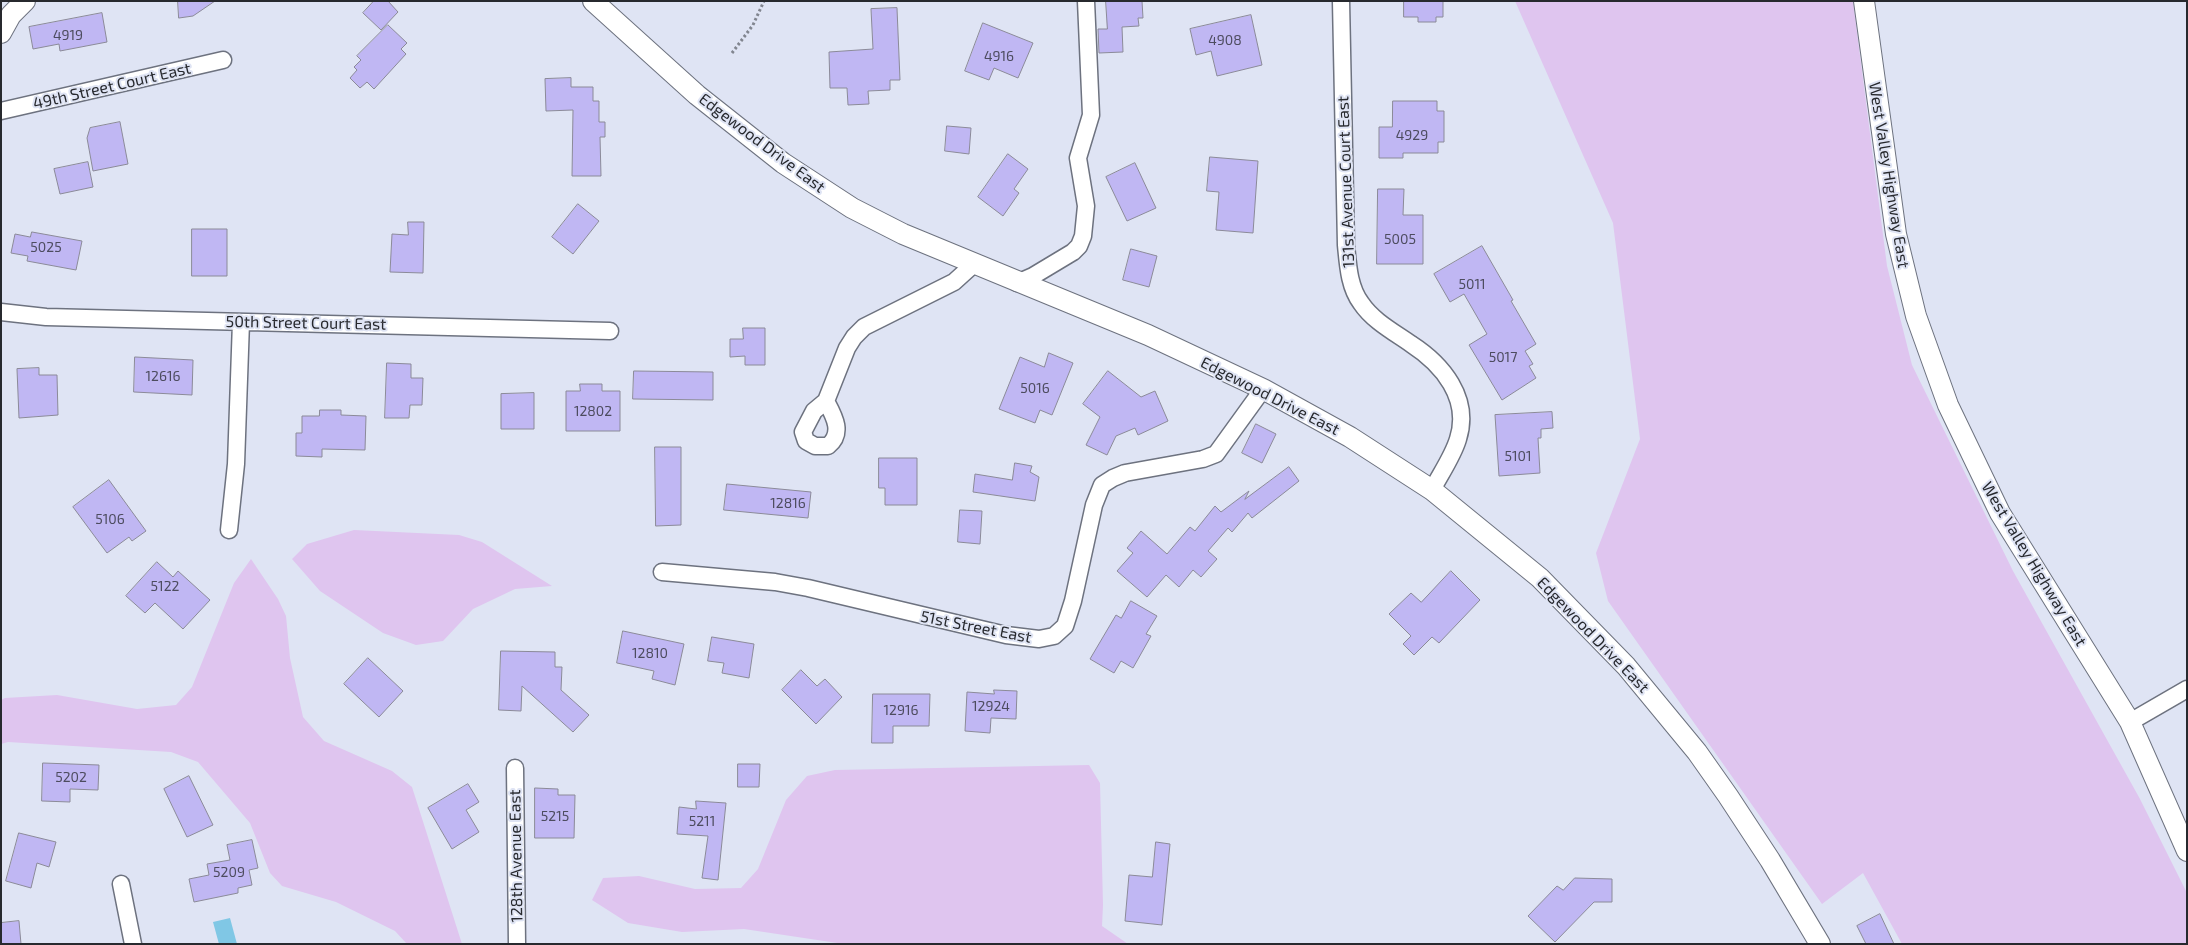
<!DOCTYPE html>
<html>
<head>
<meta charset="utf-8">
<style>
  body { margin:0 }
  #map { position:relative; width:2188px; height:945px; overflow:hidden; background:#dfe4f4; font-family:"Exo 2",sans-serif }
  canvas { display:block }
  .frame { position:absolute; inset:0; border:2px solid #27292e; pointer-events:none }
</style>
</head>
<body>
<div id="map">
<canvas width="2188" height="945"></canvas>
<div class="frame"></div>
</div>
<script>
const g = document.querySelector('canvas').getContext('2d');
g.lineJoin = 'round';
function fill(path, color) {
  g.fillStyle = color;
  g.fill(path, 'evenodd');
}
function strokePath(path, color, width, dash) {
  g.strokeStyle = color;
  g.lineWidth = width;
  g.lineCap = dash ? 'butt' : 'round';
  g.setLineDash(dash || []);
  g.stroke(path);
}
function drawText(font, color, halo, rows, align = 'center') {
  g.font = font + ' "Exo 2",sans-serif';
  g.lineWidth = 4;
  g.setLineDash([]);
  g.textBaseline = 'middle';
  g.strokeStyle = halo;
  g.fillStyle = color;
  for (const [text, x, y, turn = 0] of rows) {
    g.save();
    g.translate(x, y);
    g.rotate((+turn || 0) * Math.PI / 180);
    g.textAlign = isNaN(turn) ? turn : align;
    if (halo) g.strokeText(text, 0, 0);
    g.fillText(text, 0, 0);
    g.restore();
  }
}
fill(new Path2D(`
  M 1515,1 L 1853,1 L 1887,266 L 1912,365 L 2013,571 L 2140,799 L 2187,893 L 2187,944 L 1902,944 L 1863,873 L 1822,904 L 1608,601 L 1596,553 L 1640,439 L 1613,223 Z
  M 354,530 L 459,535 L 482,542 L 552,586 L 515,589 L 473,609 L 443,641 L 416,645 L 383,633 L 320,591 L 292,559 L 307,544 Z
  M 251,559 L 278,599 L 286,616 L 290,658 L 303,717 L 324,741 L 392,771 L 412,787 L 462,944 L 407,944 L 395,931 L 336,902 L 282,886 L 270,873 L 250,823 L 198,762 L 171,752 L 8,742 L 1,744 L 1,700 L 5,698 L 57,695 L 137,709 L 176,705 L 192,687 L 234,583 Z
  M 1089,765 L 1100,783 L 1103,905 L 1102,926 L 1128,944 L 844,944 L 744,929 L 682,932 L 628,923 L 592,900 L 603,878 L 639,876 L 695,889 L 741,888 L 758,869 L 786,800 L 807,776 L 835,770 Z`), '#dfc5ef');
fill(new Path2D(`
  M 230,918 L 237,944 L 219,944 L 213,922 Z`), '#80c7e5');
const building = new Path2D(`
  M 178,1 L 215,1 L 193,16 L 179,18 Z
  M 374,1 L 388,1 L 398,12 L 381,30 L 363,13 Z
  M 1106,1 L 1142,1 L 1143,18 L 1138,18 L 1139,26 L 1122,27 L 1123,52 L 1099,53 L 1098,29 L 1107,29 Z
  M 1404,1 L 1443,1 L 1443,17 L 1436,17 L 1436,22 L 1418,22 L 1418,17 L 1404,17 Z
  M 897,8 L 900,80 L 890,80 L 890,90 L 868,91 L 869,104 L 848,105 L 847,88 L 830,88 L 829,52 L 873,49 L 871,9 Z
  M 102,13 L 107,42 L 60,51 L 59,44 L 33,49 L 29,27 Z
  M 1251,15 L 1262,65 L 1217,76 L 1211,51 L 1196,55 L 1190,29 Z
  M 983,23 L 1033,43 L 1018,78 L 994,68 L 989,80 L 965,71 Z
  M 388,25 L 407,43 L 401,49 L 406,54 L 374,89 L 367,82 L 360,88 L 350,78 L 357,70 L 354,67 L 361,60 L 357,56 Z
  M 571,78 L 571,87 L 593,87 L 593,101 L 599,101 L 599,122 L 605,122 L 605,137 L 600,137 L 601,176 L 572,176 L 573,110 L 546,111 L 545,79 Z
  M 1393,101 L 1437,101 L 1437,111 L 1444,111 L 1444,142 L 1438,142 L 1438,153 L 1403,153 L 1403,158 L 1379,158 L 1379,127 L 1392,127 Z
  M 120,122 L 128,164 L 93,171 L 87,138 L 90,128 Z
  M 947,126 L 971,128 L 969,154 L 945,151 Z
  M 1008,154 L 1028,169 L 1014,189 L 1019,193 L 1003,216 L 978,197 Z
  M 1210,157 L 1258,161 L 1253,233 L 1216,230 L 1219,192 L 1207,191 Z
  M 88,162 L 93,187 L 60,194 L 54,169 Z
  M 1135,163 L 1156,208 L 1127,221 L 1106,177 Z
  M 1378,189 L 1404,189 L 1403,215 L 1423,215 L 1423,264 L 1377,264 Z
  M 578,204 L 599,221 L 573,254 L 552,237 Z
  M 408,222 L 424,222 L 423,273 L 390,272 L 392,234 L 408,235 Z
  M 192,229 L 227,229 L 227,276 L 192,276 Z
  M 32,232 L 82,241 L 76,270 L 27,261 L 28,256 L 11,253 L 15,234 L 30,237 Z
  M 1482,246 L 1513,300 L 1511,301 L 1536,344 L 1525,351 L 1533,364 L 1529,366 L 1536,378 L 1502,400 L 1469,345 L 1487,334 L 1464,294 L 1450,302 L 1434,274 Z
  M 1131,249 L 1157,256 L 1149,287 L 1123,280 Z
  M 743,328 L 765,328 L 765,365 L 745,365 L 745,356 L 730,357 L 730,339 L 743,339 Z
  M 1049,353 L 1073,363 L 1052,415 L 1040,410 L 1035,423 L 999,409 L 1020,357 L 1044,367 Z
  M 135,357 L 193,360 L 192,395 L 134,392 Z
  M 387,363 L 411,364 L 411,378 L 423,378 L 422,405 L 410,405 L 409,418 L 385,418 Z
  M 39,368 L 39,375 L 57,375 L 58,415 L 19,418 L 17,369 Z
  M 634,371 L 713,372 L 713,400 L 633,399 Z
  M 1108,371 L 1141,397 L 1155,391 L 1168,421 L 1138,435 L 1135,428 L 1116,436 L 1107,455 L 1086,445 L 1100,417 L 1083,404 Z
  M 580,384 L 602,384 L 602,391 L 620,391 L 620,431 L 566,431 L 566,391 L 580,391 Z
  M 534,393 L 534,429 L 501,429 L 501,394 Z
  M 320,410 L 341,410 L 341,415 L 366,416 L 365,450 L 322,449 L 322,457 L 296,456 L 296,433 L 302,433 L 302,416 L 319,416 Z
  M 1552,412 L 1553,428 L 1541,429 L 1541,438 L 1538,438 L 1540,473 L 1499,476 L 1495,415 Z
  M 1256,424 L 1276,434 L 1262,463 L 1242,453 Z
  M 655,447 L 681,447 L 681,525 L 656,526 Z
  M 879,458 L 917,458 L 917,505 L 885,505 L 885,488 L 879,488 Z
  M 1015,463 L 1032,466 L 1030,472 L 1039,477 L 1035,501 L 973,492 L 975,474 L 1012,480 Z
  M 1289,467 L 1299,481 L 1252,518 L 1248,513 L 1232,532 L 1228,528 L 1208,551 L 1217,559 L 1201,577 L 1193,570 L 1179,587 L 1166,575 L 1147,597 L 1117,571 L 1133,553 L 1127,548 L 1141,531 L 1167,554 L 1190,527 L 1195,531 L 1215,506 L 1221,512 L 1249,491 L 1245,499 Z
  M 109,480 L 146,531 L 132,541 L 129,537 L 107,553 L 73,507 Z
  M 727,484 L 811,492 L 808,518 L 724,510 Z
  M 960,510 L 982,511 L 980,544 L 958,542 Z
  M 157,562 L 173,577 L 178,571 L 210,600 L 183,629 L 155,603 L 145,613 L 126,596 Z
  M 1451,571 L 1480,600 L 1439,643 L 1432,637 L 1414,655 L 1403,644 L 1411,636 L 1389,614 L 1411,593 L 1421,602 Z
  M 1131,601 L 1157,616 L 1146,634 L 1151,636 L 1133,668 L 1121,661 L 1114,673 L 1090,659 L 1116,615 L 1121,618 Z
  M 623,631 L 684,644 L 675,685 L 652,679 L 654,671 L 617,663 Z
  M 712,637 L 754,644 L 749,678 L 722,673 L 724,663 L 708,661 Z
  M 501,651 L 555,652 L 555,667 L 562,667 L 561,690 L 589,715 L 573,732 L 522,686 L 521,711 L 499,710 Z
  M 368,658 L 403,691 L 379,717 L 344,684 Z
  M 801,670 L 817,686 L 825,679 L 842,697 L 816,724 L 782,690 Z
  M 994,690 L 1017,691 L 1016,719 L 991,718 L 990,733 L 965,731 L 967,692 L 994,694 Z
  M 873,694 L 930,694 L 929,726 L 893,726 L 893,743 L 872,743 Z
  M 43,763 L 99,765 L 98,790 L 70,789 L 70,802 L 42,801 Z
  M 738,764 L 760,764 L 759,787 L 738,787 Z
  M 189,776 L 213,825 L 187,837 L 164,789 Z
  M 468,784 L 479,802 L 466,810 L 479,832 L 452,849 L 428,808 Z
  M 535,788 L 558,789 L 558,795 L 575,795 L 574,838 L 535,838 Z
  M 696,801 L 726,803 L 718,880 L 702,878 L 708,836 L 677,834 L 679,807 L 696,809 Z
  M 19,833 L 56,842 L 49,867 L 37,863 L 31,888 L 6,881 Z
  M 252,840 L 258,868 L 249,870 L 252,885 L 238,888 L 238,893 L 194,902 L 189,879 L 209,875 L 207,864 L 230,860 L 227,845 Z
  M 1156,842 L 1170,844 L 1162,925 L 1125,921 L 1129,875 L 1152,877 Z
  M 1575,878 L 1612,879 L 1612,902 L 1594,902 L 1555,942 L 1528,916 L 1557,886 L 1563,890 Z
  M 1880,914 L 1894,944 L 1866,944 L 1857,926 Z
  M 19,921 L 21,944 L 1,944 L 1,923 Z`);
fill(building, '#c0b7f3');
strokePath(building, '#8b8a98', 1);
const minor = new Path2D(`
  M 1341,1 L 1346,245 C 1348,265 1349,287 1361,303 C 1373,321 1394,332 1411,344 C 1442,364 1471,398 1458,439 C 1453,456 1441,473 1432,490
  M 1,111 L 223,60
  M 1017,283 L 1033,276 L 1073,252 L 1079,246 L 1083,236 L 1086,206 L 1078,158 L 1091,115 L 1086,1
  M 1,312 L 46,317 L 610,331
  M 826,401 C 834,416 844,433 828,446 L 815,446 L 806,441 L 803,432 L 814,411 L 826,401 L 847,348 L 854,337 L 864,327 L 954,282 L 975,263
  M 229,530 L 236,464 L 241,322
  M 662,572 L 775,582 L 808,588 L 1006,635 L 1039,639 L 1054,636 L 1065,626 L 1073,601 L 1094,505 L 1102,485 L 1113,478 L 1125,473 L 1203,459 L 1216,454 L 1263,389
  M 2130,722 L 2187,689
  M 515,768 L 517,944
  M 121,884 L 133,944`);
const tertiary = new Path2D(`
  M 593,1 L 697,95 L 783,163 L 852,208 L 903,234 L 1148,335 L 1263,389 L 1350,437 L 1432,490 L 1540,578 L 1626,666 L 1697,752 L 1728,796 L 1770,860 L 1820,944
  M 1864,1 L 1896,234 L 1916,316 L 1948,405 L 2000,513 L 2130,722 L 2187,851
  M 1,33 L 11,15 L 25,1`);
strokePath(minor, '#6d727f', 19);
strokePath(tertiary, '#6d727f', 22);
strokePath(new Path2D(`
  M 732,53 L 753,25 L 764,1`), '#81858f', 3, [2.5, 2.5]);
strokePath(minor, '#fff', 16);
strokePath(tertiary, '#fff', 20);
drawText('14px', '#4d4c5f', null, [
  ["4919",68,35],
  ["4908",1225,40],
  ["4916",999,56],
  ["4929",1412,135],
  ["5005",1400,239],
  ["5025",46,247],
  ["5011",1472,284],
  ["5017",1503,357],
  ["12616",163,376],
  ["5016",1035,388],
  ["12802",593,411],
  ["5101",1518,456],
  ["12816",788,503],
  ["5106",110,519],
  ["5122",165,586],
  ["12810",650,653],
  ["12924",991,706],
  ["12916",901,710],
  ["5202",71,777],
  ["5215",555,816],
  ["5211",702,821],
  ["5209",229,872]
]);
drawText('16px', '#27292e', '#dfe4f4', [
  ["49th Street Court East",112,86,-13],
  ["Edgewood Drive East",762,143,37],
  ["West Valley Highway East",1889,175,81],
  ["131st Avenue Court East",1346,182,-92],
  ["50th Street Court East",306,323,1],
  ["Edgewood Drive East",1270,396,27],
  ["West Valley Highway East",2034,564,59],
  ["51st Street East",976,627,11],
  ["Edgewood Drive East",1593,635,46],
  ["128th Avenue East",516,856,-91]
]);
</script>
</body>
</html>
